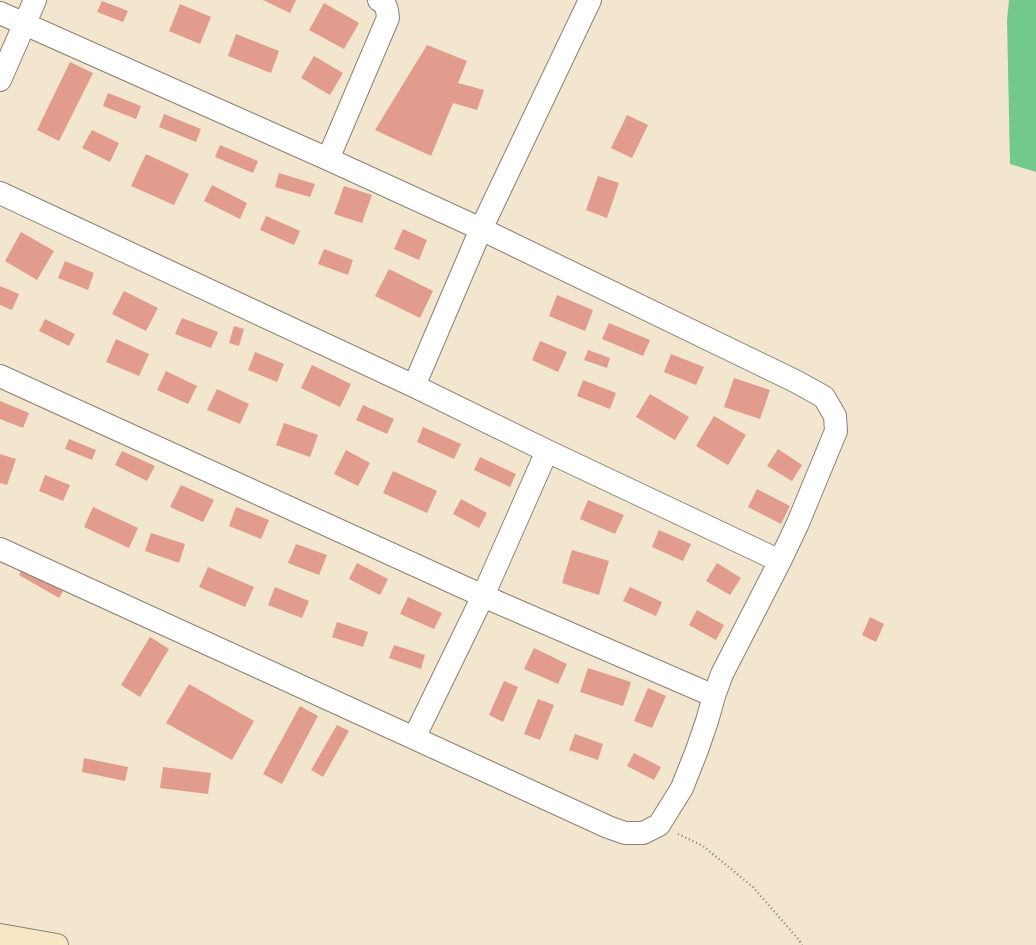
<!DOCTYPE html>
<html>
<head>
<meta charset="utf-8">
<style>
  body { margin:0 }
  canvas { display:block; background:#f3e6cf }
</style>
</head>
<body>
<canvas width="1036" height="945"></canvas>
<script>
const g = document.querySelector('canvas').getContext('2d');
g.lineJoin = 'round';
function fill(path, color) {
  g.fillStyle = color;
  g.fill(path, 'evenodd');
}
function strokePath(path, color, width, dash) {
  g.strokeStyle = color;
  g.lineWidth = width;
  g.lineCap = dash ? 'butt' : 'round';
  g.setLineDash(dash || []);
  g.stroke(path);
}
fill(new Path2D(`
  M 1009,0 L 1036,0 L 1036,172 L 1010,164 L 1007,20 Z`), '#73c88c');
fill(new Path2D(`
  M 263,0 L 296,0 L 290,13 Z
  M 102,1 L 128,11 L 123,22 L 97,12 Z
  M 324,3 L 359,23 L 344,49 L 309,30 Z
  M 180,4 L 211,17 L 200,44 L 169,31 Z
  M 236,34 L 279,51 L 271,73 L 228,56 Z
  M 427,45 L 467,61 L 458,83 L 484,90 L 477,110 L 453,103 L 431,156 L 375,130 Z
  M 314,56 L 343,73 L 330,95 L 301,78 Z
  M 70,62 L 93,73 L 59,141 L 37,130 Z
  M 108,93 L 141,106 L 136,119 L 103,106 Z
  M 164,114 L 201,129 L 196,142 L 159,127 Z
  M 627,115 L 648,125 L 632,158 L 611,148 Z
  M 92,130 L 119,143 L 110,162 L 82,148 Z
  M 220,145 L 258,161 L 253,173 L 215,157 Z
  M 146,154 L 189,174 L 174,205 L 131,186 Z
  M 279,173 L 315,184 L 310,197 L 275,187 Z
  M 598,176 L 619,183 L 607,218 L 586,210 Z
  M 212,185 L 247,203 L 240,219 L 204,201 Z
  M 344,186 L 372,195 L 362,223 L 334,214 Z
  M 266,216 L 300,231 L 294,245 L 260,230 Z
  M 403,229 L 427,240 L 419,260 L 394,249 Z
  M 21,232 L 54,251 L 37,280 L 5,261 Z
  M 324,249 L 353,260 L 348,275 L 318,264 Z
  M 65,261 L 94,273 L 88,290 L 58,278 Z
  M 389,269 L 433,291 L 420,318 L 375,296 Z
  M 0,286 L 19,294 L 12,310 L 0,305 Z
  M 124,291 L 158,308 L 146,331 L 112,314 Z
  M 557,295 L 593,310 L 585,331 L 549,316 Z
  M 182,318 L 218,332 L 211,348 L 175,334 Z
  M 45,319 L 75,334 L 69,346 L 39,331 Z
  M 609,323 L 650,340 L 643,356 L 602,339 Z
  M 234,326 L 244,329 L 239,346 L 229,343 Z
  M 116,339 L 149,354 L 139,376 L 106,362 Z
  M 540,341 L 567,352 L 558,372 L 532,360 Z
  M 588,350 L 610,358 L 607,368 L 584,360 Z
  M 255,352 L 284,364 L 277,382 L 248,370 Z
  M 671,354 L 704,367 L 696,385 L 664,372 Z
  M 312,365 L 351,384 L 340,407 L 301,388 Z
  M 166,371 L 197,386 L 188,404 L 157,390 Z
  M 734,378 L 770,390 L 760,419 L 724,407 Z
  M 583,380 L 616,393 L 610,409 L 577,396 Z
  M 217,389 L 249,404 L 240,424 L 207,410 Z
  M 650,394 L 689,417 L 675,440 L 636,417 Z
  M 0,401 L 29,413 L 23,428 L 0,419 Z
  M 363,405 L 394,419 L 387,434 L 356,420 Z
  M 714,416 L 746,435 L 728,465 L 696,446 Z
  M 284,423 L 318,435 L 310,457 L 276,445 Z
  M 423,427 L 461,444 L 454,459 L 417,442 Z
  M 69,439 L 96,450 L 92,460 L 65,449 Z
  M 778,449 L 802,465 L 792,481 L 767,466 Z
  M 346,450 L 370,463 L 358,486 L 334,474 Z
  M 122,451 L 155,466 L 147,481 L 115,465 Z
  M 0,454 L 16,459 L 7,485 L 0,483 Z
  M 480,457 L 516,474 L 510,487 L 474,470 Z
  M 393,471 L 437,491 L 427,513 L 383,493 Z
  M 45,475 L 70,485 L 63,501 L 39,491 Z
  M 181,485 L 214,500 L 203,522 L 170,507 Z
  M 757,489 L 790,506 L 781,524 L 748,507 Z
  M 461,499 L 487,513 L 479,528 L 453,514 Z
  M 588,500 L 624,515 L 615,534 L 580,519 Z
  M 93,507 L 138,528 L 129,548 L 84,527 Z
  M 236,507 L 269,520 L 261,539 L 229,526 Z
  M 659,530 L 691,544 L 683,561 L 652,547 Z
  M 151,533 L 185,544 L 179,563 L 145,551 Z
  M 296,544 L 327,555 L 319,575 L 288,563 Z
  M 572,550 L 609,561 L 599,595 L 562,583 Z
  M 357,563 L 388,579 L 380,595 L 349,579 Z
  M 717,563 L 741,578 L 730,595 L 706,581 Z
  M 24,566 L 64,589 L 59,598 L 19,575 Z
  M 208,567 L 254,587 L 245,607 L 199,587 Z
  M 275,587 L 309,601 L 302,618 L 268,605 Z
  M 630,587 L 662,602 L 656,616 L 623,601 Z
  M 408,597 L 442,613 L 434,629 L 400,614 Z
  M 697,610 L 724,625 L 716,640 L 689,625 Z
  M 870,617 L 884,624 L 876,642 L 862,635 Z
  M 337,622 L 368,632 L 363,647 L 332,637 Z
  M 150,637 L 169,649 L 140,697 L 121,685 Z
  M 394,645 L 425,655 L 421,669 L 389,658 Z
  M 534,648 L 567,664 L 558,684 L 524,669 Z
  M 588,668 L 631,682 L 623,706 L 580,692 Z
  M 504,681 L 518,687 L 503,722 L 489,715 Z
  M 189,684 L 254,721 L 232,760 L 166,723 Z
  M 648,688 L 666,696 L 652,728 L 634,721 Z
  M 538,699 L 554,705 L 540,740 L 524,734 Z
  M 300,706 L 318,716 L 282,784 L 263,774 Z
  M 337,725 L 349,731 L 323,777 L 311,770 Z
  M 575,734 L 603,744 L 598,760 L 569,750 Z
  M 634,753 L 661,767 L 654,780 L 627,766 Z
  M 84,758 L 128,767 L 125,781 L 82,772 Z
  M 163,767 L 211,773 L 208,794 L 160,788 Z`), '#e29c8d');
const street = new Path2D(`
  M 0,13 L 328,159 L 481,229 L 795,381 L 824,397 L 835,416 L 836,431 L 798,523 L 780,561 L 722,674 L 714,696 L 707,721 L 697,750 L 682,788 L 659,825 L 643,833 L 625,833 L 608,827 L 414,738 L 0,549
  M 0,80 L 35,0
  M 328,159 L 388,18 C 387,9 387,5 379,0
  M 0,193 L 414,386 L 547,451 L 780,561
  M 0,376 L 483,596 L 714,696
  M 414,386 L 481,229 L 590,0
  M 414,738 L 483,596 L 547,451`);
const secondary = new Path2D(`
  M 0,935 L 57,945`);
strokePath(street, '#888176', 24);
strokePath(secondary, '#888176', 24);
strokePath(new Path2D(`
  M 678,834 L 703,846 L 753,887 L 799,940 L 802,945`), '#888176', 2.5, [1, 3]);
strokePath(street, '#fff', 22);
strokePath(secondary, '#f7e8c3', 22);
</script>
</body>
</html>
